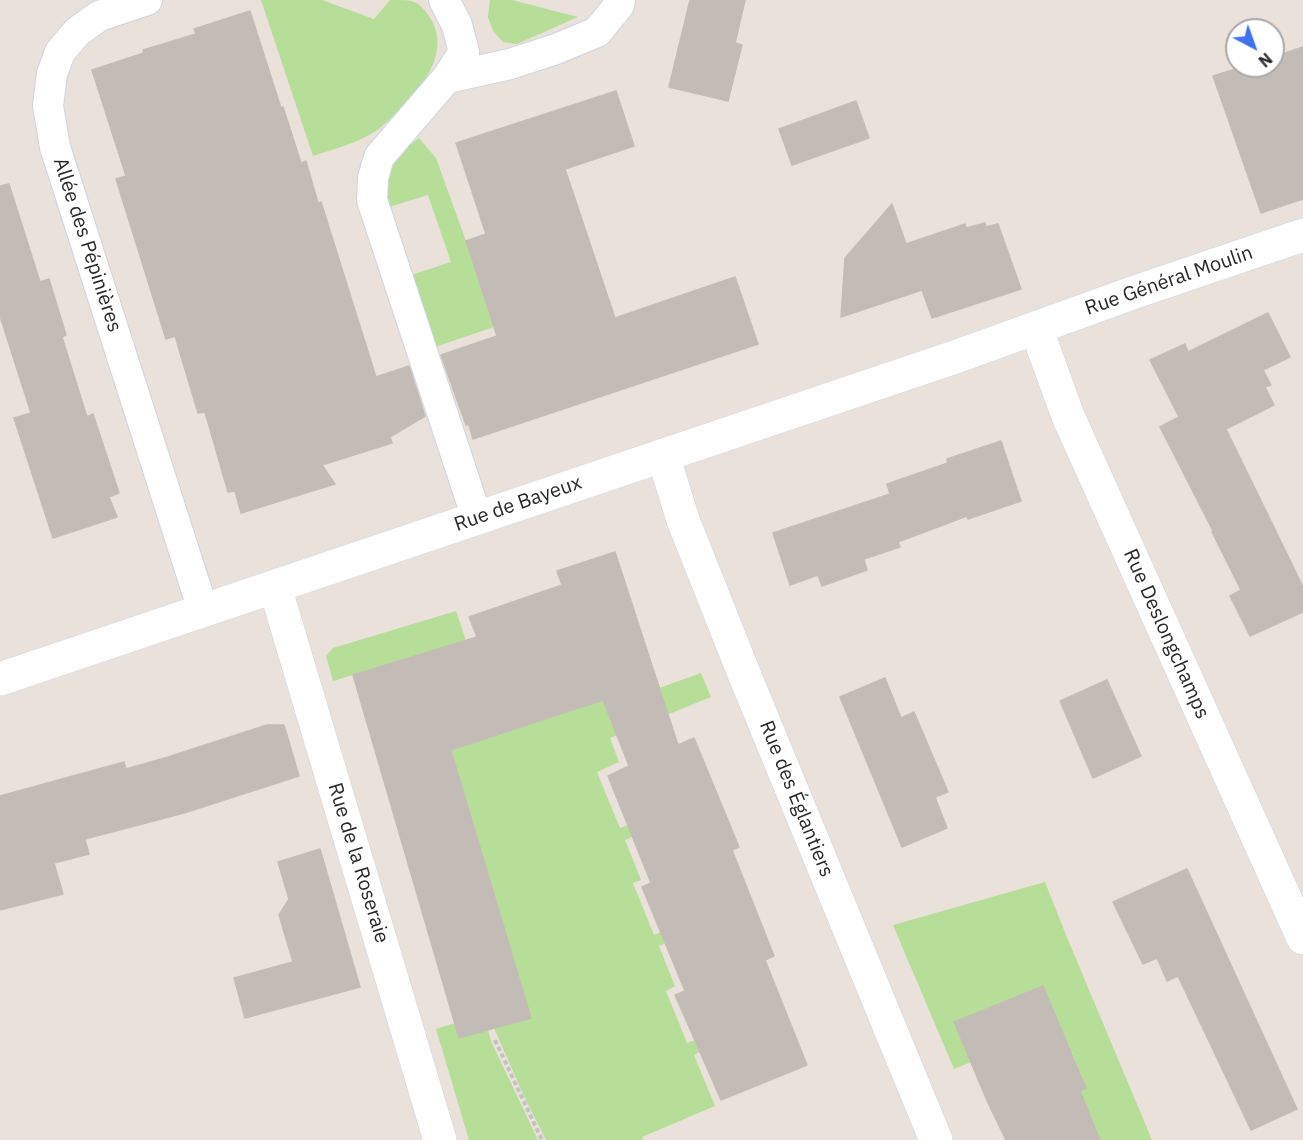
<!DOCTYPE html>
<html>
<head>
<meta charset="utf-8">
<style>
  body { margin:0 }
  #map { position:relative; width:1303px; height:1140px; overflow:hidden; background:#eae1da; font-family:"IBM Plex Sans",sans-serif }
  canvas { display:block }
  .north { position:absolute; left:1225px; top:18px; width:60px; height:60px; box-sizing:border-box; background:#fff; border:2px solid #a9a9a9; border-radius:50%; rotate:139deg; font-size:16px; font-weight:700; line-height:24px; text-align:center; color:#282828 }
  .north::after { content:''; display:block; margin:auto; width:21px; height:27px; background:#4072f0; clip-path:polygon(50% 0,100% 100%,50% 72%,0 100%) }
</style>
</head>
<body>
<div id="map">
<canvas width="1303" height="1140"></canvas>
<div class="north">N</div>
</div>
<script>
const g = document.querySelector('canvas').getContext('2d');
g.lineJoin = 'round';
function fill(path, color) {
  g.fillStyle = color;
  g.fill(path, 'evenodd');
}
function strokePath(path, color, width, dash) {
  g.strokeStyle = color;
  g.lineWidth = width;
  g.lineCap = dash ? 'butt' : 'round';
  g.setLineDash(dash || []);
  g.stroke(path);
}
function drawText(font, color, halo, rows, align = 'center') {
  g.font = font + ' "IBM Plex Sans",sans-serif';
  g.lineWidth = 5;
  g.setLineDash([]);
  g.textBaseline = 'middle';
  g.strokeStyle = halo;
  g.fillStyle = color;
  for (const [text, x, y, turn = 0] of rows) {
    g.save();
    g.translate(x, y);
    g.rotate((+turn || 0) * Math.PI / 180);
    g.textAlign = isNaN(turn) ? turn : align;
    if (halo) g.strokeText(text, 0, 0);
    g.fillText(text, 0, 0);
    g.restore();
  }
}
fill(new Path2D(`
  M 261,0 L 322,0 L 374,19 L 390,0 C 416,0 418,0 431,19 C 453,57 414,97 388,121 C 367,141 340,147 313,156 Z
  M 490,0 L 512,0 L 578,17 L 517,44 L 503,42 L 493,31 L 488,17 Z
  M 419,138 L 436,158 L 466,241 L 494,327 L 435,347 L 411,275 L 451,262 L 428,195 L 389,207 C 382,177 394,155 419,138 Z
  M 456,611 L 498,735 L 630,691 L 659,688 L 701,673 L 711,697 L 610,738 L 619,762 L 597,772 L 620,828 L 638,821 L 642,833 L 625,840 L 641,880 L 633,883 L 654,935 L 673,927 L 677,938 L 659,946 L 675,986 L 666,991 L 687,1043 L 703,1037 L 708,1048 L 694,1055 L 715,1106 L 642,1137 L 643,1140 L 546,1140 L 523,1094 L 494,1028 L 531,1018 L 423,654 L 333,681 L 326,656 L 333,648 Z
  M 1045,882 L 1066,935 L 1152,1140 L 1085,1140 L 1097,1133 L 1080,1091 L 1086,1088 L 1072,1052 L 1057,1057 L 1059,1024 L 1043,986 L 954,1022 L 971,1062 L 954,1069 L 893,925 Z
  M 455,1023 L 488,1030 L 491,1041 L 538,1140 L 469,1140 L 436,1029 Z`), '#b7de98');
const building = new Path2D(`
  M 690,0 L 745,0 L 735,43 L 742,45 L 728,101 L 669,87 Z
  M 250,11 L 281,108 L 283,107 L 301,163 L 306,161 L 318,203 L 321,202 L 376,377 L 409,366 L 425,416 L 390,437 L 392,443 L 322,465 L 335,484 L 241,513 L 235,491 L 228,492 L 205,412 L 198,413 L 175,336 L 166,339 L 116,179 L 126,176 L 92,70 L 144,53 L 143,50 L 196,34 L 194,29 Z
  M 1303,47 L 1303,199 L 1261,213 L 1213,76 L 1245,66 L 1273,66 L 1273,57 Z
  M 616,91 L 634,146 L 565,169 L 615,318 L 735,277 L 758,344 L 473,439 L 469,425 L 466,425 L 441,355 L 497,336 L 466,241 L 486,234 L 456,143 Z
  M 856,101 L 869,138 L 792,165 L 779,129 Z
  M 9,184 L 40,282 L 49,279 L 66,335 L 62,337 L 87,417 L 93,414 L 119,493 L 109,497 L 117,517 L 53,538 L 14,418 L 31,413 L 0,316 L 0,186 Z
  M 892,204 L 906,244 L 965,224 L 966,228 L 985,223 L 986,227 L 998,224 L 1021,289 L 932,318 L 922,290 L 841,317 L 845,258 Z
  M 1268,313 L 1290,357 L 1263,370 L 1271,385 L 1265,387 L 1274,405 L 1226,429 L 1303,587 L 1303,612 L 1250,636 L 1230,596 L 1241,590 L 1212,532 L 1213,531 L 1160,427 L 1179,417 L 1150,360 L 1185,344 L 1188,352 Z
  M 1001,441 L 1021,501 L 968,519 L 967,516 L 898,542 L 900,547 L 864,559 L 867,570 L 822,586 L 818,575 L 790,585 L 773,533 L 890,494 L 887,484 L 948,463 L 947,459 Z
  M 615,552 L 678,745 L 694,738 L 739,847 L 732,850 L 774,956 L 765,960 L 807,1065 L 721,1100 L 675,995 L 685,991 L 642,887 L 651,883 L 608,776 L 629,766 L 603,700 L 451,750 L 531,1018 L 459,1038 L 353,675 L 477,637 L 469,617 L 562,585 L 557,571 Z
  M 885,678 L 901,718 L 914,712 L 948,792 L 935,797 L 947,828 L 902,847 L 840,697 Z
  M 1107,680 L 1141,756 L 1093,778 L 1060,701 Z
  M 267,725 L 284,725 L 299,776 L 184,813 L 85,839 L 89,854 L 54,863 L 63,894 L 0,910 L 0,796 L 124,762 L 126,769 L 168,757 Z
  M 320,849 L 360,987 L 245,1018 L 234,978 L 293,962 L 279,915 L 289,899 L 278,862 Z
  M 1187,869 L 1297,1109 L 1251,1130 L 1178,976 L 1167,981 L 1157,958 L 1143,964 L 1113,902 Z
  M 1043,986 L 1086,1088 L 1080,1091 L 1100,1140 L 1006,1140 L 988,1103 L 954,1022 Z`);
fill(building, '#c2bbb6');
strokePath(building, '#c4bdb4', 1.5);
const lane = new Path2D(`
  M 147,0 L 99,16 L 77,32 L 60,52 L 52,74 L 48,106 L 55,147 L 203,610
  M 444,0 L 457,25 L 464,52 L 447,78 L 379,157 L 373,178 L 372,200 L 477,518
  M 447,78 L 510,64 L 556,49 L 597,32 L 619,5 L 620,0`);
const street = new Path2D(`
  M 1036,328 L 1068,416 L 1303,938
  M 663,455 L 683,520 L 745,676 L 936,1140
  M 275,587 L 440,1140`);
const secondary = new Path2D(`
  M 0,679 L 958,356 L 1138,291 L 1303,235`);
strokePath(lane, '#cfd4e0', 32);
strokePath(street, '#cfd4e0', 34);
strokePath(secondary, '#cfd4e0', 34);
strokePath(new Path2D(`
  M 495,1040 L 542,1140`), '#c3c3c3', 4, [4.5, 3]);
strokePath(lane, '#fff', 30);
strokePath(street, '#fff', 33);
strokePath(secondary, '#fff', 33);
drawText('20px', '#282828', '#fff', [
  ["Allée des Pépinières",87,245,72],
  ["Rue Général Moulin",1169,281,-19],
  ["Rue de Bayeux",518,504,-19],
  ["Rue Deslongchamps",1166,634,66],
  ["Rue des Églantiers",796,799,68],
  ["Rue de la Roseraie",358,863,73]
]);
</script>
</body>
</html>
